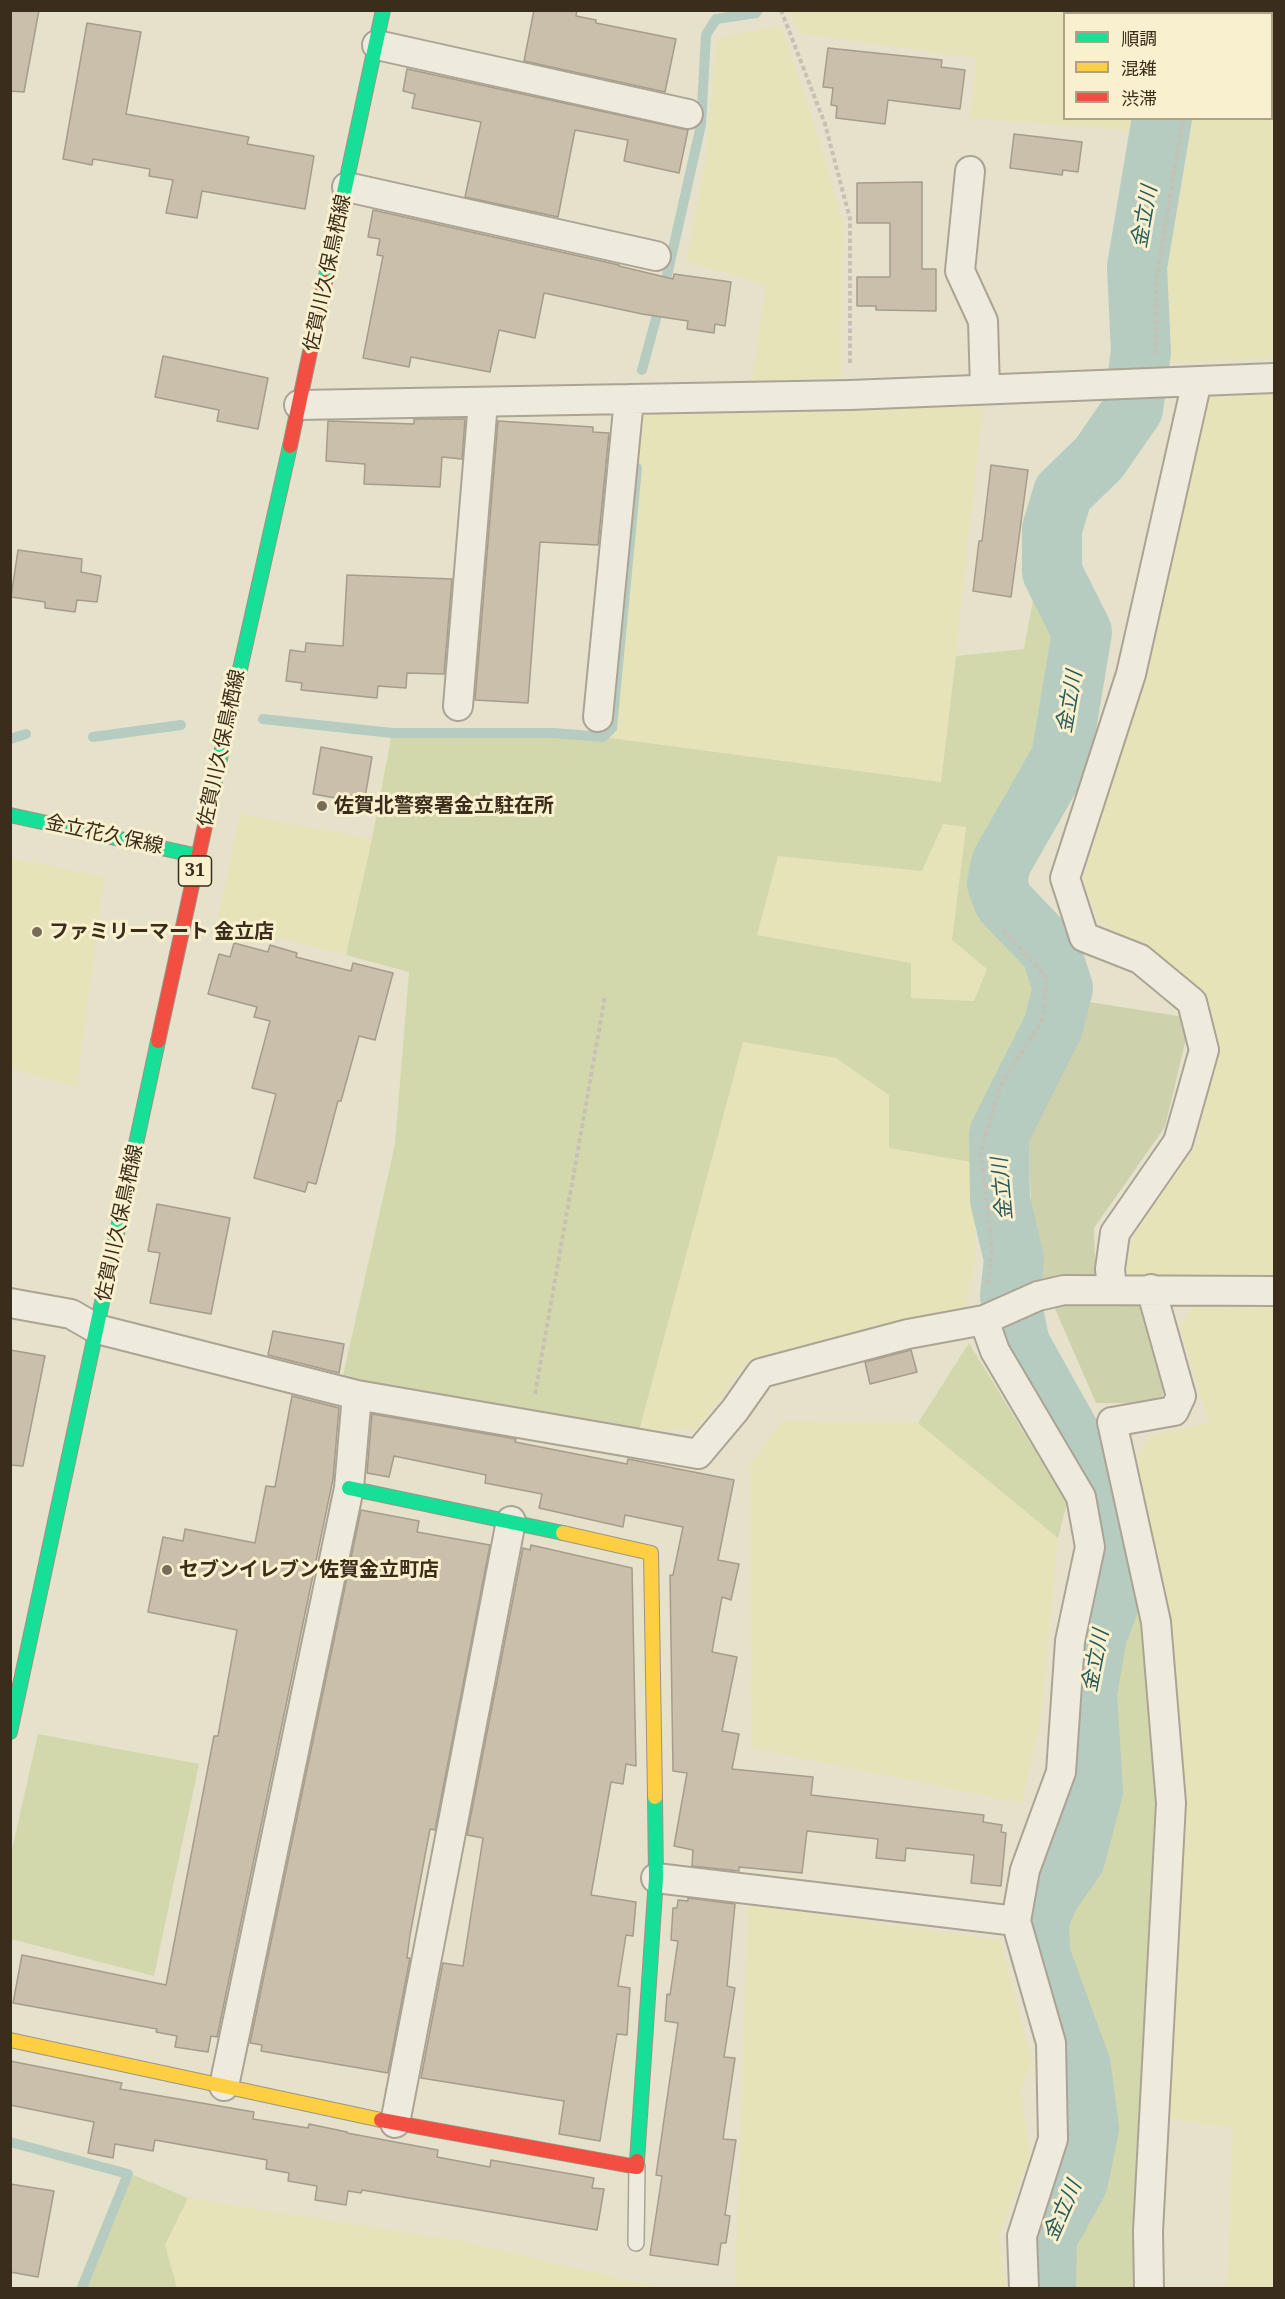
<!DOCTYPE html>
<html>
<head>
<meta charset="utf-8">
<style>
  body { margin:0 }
  #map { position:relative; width:1285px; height:2299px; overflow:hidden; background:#e6e1cb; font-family:"Noto Serif","Noto Sans JP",serif }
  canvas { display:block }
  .frame { position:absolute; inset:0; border:12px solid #3a2d1b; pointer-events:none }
  .legend { position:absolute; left:1063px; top:12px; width:210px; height:108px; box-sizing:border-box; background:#f9f0cf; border:2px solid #ada287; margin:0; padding:8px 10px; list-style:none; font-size:18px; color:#3a2d1b }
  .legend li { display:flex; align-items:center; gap:12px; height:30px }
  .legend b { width:30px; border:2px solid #ada287 }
</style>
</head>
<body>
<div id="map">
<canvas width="1285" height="2299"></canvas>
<div class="frame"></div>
<ul class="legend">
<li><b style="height:8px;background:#16e098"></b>順調</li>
<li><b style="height:8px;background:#ffcf43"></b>混雑</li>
<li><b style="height:8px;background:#f24e42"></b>渋滞</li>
</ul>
</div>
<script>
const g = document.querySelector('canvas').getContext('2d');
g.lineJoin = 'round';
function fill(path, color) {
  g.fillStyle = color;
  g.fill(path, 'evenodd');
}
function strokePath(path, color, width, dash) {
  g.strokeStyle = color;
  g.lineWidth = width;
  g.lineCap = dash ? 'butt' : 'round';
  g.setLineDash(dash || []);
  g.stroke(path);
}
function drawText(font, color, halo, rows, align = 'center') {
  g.font = font + ' "Noto Serif","Noto Sans JP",serif';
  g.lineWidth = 6;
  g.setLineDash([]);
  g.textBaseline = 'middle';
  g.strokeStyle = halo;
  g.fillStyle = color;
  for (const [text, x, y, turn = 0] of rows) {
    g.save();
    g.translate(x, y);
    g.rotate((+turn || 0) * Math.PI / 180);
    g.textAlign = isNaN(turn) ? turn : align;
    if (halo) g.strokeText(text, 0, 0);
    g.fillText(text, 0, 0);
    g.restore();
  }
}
fill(new Path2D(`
  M 789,11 L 1163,11 L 1162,14 L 1064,14 L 1064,118 L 1142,119 L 1140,131 L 970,118 L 977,58 L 799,33 Z
  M 1212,11 L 1274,11 L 1274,358 L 1167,363 L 1168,261 L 1193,119 L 1272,118 L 1272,14 L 1212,13 Z
  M 781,26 L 815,127 L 843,222 L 841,377 L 752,381 L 766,285 L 686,261 L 705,165 L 717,38 Z
  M 1274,387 L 1274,1279 L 1124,1277 L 1134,1235 L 1197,1144 L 1216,1041 L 1205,992 L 1098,920 L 1083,879 L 1142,683 L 1206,390 Z
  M 984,400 L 941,782 L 603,737 L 635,412 Z
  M 240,814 L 372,839 L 346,955 L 217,922 Z
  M 943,824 L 966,827 L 952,940 L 988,969 L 974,1001 L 911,998 L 911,963 L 757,935 L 778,855 L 922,871 Z
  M 11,858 L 104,877 L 77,1087 L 11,1068 L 11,1073 Z
  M 743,1041 L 836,1058 L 889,1095 L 889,1148 L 971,1162 L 976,1252 L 966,1308 L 747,1362 L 697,1428 L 639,1431 Z
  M 1194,1303 L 1274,1304 L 1274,2288 L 1227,2288 L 1233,2127 L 1167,2119 L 1168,1632 L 1137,1457 L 1150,1436 L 1209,1423 L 1180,1327 Z
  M 782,1421 L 918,1423 L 1058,1538 L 1041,1717 L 1022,1803 L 752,1748 L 750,1465 Z
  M 748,1905 L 1000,1940 L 1032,2061 L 1021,2091 L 1030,2154 L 999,2238 L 1006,2288 L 735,2288 Z
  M 188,2198 L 461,2241 L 661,2288 L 177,2288 L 165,2245 Z`), '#e7e3b9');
fill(new Path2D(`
  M 1036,583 L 1068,636 L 1042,758 L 992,831 L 979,883 L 1002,936 L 1042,977 L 1031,1017 L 992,1084 L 971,1162 L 889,1148 L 889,1095 L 836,1058 L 743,1042 L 639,1431 L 342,1380 L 395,1144 L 409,972 L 346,955 L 372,839 L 392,733 L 553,733 L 603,737 L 941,782 L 956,656 L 1024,649 ZM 943,824 L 966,827 L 952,940 L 987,969 L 974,1001 L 911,998 L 911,963 L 757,935 L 778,856 L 922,871 Z
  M 969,1343 L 1067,1503 L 1058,1538 L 918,1423 Z
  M 1137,1586 L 1164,1800 L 1137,2288 L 1060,2288 L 1061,2245 L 1091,2192 L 1103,2099 L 1055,1923 L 1103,1813 L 1104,1662 Z
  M 38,1734 L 199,1764 L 154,1976 L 11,1939 L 11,1854 Z
  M 124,2171 L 188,2198 L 165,2245 L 177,2288 L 76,2288 Z`), '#d3d8ac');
fill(new Path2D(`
  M 1089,1002 L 1191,1018 L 1165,1127 L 1094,1228 L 1096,1295 L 1142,1303 L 1165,1388 L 1160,1403 L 1096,1403 L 1033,1258 L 1028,1120 Z`), '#ced2ac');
strokePath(new Path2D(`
  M 664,289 L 701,125 L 706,35 L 716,19 L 756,13 L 758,10
  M 642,370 L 660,304
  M 263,719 L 392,733 L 553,733 L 603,737 L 612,728 L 637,468
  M 93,737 L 181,725
  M 10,739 L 26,734
  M 10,2142 L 128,2174 L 82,2288`), '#b6ccc1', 10);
strokePath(new Path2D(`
  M 1180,14 L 1181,10
  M 1046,2288 L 1047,2238 L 1078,2182 L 1089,2129 L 1081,2066 L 1040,1954 L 1039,1921 L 1049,1896 L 1075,1859 L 1093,1791 L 1087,1693 L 1097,1636 L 1120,1574 L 1117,1518 L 1020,1344 L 1010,1296 L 1014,1259 L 1000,1200 L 999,1134 L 1053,1027 L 1063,988 L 1051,951 L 1004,902 L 997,884 L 1001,863 L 1061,758 L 1082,632 L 1052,572 L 1052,529 L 1063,493 L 1099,458 L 1133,409 L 1141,352 L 1137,267 L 1162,118`), '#b6ccc1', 60);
const building = new Path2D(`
  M 10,10 L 39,10 L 24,92 L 10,91 Z
  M 534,10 L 577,10 L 576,16 L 596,20 L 596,23 L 676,39 L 665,92 L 524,61 Z
  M 87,23 L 141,32 L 126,114 L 249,137 L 247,144 L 314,156 L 305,209 L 202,191 L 197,218 L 166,213 L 173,180 L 149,176 L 150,169 L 93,159 L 92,165 L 63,159 Z
  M 828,48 L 942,60 L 941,67 L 965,70 L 960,109 L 888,100 L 885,124 L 836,118 L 837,106 L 831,105 L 833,88 L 823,87 Z
  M 407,69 L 688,130 L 679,173 L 624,161 L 628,140 L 575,130 L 558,217 L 465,197 L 481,122 L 412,108 L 415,94 L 403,91 Z
  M 1014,134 L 1082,142 L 1078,172 L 1063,170 L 1062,175 L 1010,168 Z
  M 922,182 L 922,269 L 936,269 L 936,311 L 876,310 L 876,306 L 857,306 L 857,277 L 890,277 L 890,223 L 857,223 L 857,183 Z
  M 373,210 L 619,265 L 619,266 L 673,279 L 674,274 L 731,282 L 725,326 L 715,324 L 714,333 L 687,329 L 688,321 L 642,314 L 544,293 L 535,338 L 499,330 L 490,372 L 411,357 L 409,367 L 363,358 L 383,256 L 377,255 L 380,239 L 368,237 Z
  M 163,356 L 268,378 L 258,429 L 217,421 L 219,410 L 155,397 Z
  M 414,419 L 465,419 L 462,459 L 442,457 L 440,487 L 364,484 L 365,464 L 326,461 L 328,421 L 414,424 Z
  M 498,421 L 593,427 L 593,432 L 609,433 L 598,545 L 540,542 L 528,703 L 475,700 Z
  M 991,465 L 1028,470 L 1011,597 L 973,591 L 979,541 L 982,541 Z
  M 18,550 L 82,559 L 81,572 L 101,576 L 97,602 L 77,600 L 75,612 L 45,608 L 45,602 L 11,597 Z
  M 347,575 L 452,579 L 444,674 L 407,673 L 406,688 L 378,686 L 377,698 L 301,690 L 302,683 L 286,681 L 290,650 L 305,652 L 306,643 L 343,646 Z
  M 321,747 L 372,757 L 364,803 L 313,794 Z
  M 234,943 L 268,952 L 270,945 L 297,953 L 296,957 L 351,971 L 353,963 L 393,973 L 375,1040 L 359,1036 L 341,1101 L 338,1101 L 316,1184 L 308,1182 L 305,1192 L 254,1178 L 276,1094 L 252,1088 L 270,1021 L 254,1017 L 257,1007 L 208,994 L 219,954 L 230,957 Z
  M 157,1204 L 230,1218 L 211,1314 L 150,1303 L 160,1253 L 148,1251 Z
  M 273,1331 L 344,1344 L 339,1373 L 268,1355 Z
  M 10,1350 L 45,1356 L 23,1466 L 10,1465 Z
  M 911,1350 L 917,1372 L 870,1384 L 865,1362 Z
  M 292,1396 L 339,1408 L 333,1479 L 217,2037 L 211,2036 L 208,2052 L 175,2047 L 177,2036 L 156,2032 L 157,2029 L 13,2003 L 22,1955 L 166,1985 L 214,1736 L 218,1736 L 237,1630 L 148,1612 L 163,1537 L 183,1541 L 185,1529 L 255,1543 L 266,1486 L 275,1487 Z
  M 372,1414 L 516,1439 L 515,1442 L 627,1464 L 628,1459 L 734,1480 L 718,1560 L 739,1564 L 731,1600 L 722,1597 L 712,1652 L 737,1657 L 722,1731 L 739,1734 L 732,1769 L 813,1777 L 811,1795 L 984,1815 L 983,1822 L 1002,1825 L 1001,1832 L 1006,1833 L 1001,1886 L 971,1883 L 974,1855 L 906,1848 L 905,1861 L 876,1858 L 878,1839 L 807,1831 L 802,1873 L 739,1867 L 739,1871 L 692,1866 L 693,1850 L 674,1846 L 687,1773 L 673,1771 L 670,1575 L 673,1575 L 683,1527 L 625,1515 L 623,1527 L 539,1508 L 542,1494 L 485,1483 L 486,1475 L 394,1456 L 389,1477 L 367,1473 Z
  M 361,1510 L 419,1521 L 417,1532 L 490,1545 L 435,1830 L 430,1829 L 410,1935 L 407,1958 L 410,1958 L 388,2073 L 261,2051 L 262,2045 L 250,2043 Z
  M 531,1545 L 632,1568 L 636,1766 L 626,1764 L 623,1784 L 611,1782 L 591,1895 L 636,1902 L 633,1936 L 626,1935 L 618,1986 L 630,1988 L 627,2035 L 617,2034 L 600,2141 L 559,2134 L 564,2101 L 421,2078 L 443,1963 L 463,1966 L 483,1838 L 467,1835 L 523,1548 L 530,1550 Z
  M 688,1898 L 735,1904 L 727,1986 L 735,1988 L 724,2057 L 735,2058 L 723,2139 L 736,2140 L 725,2215 L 730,2216 L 726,2243 L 721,2243 L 718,2265 L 650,2255 L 662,2176 L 656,2175 L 678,2023 L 665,2021 L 667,1994 L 670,1995 L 678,1941 L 671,1940 L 673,1908 L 677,1908 L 678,1900 L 688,1901 Z
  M 10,2061 L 122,2083 L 120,2089 L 254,2112 L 253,2119 L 308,2128 L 309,2124 L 347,2132 L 347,2133 L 438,2150 L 437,2157 L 490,2167 L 491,2160 L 594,2178 L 592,2188 L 604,2189 L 597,2230 L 362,2190 L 361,2193 L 348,2191 L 346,2205 L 315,2200 L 317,2186 L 288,2181 L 289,2173 L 266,2169 L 267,2160 L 155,2140 L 153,2151 L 115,2144 L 113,2158 L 88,2153 L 94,2122 L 10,2105 Z
  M 10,2184 L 54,2191 L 38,2277 L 10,2272 Z`);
fill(building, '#cabfab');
strokePath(building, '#a69c8a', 1.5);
const lane = new Path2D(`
  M 636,2243 L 637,2167`);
const street = new Path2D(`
  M 377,45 L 688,114
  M 970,171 L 960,271 L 983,321 L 985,389
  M 347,187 L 656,256
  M 299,405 L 850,395 L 1274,378
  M 458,706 L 483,402
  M 598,717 L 629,399
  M 1112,1289 L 1110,1269 L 1115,1233 L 1178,1142 L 1204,1050 L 1192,1002 L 1140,959 L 1084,937 L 1065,878 L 1131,674 L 1197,381
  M 10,1303 L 71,1314 L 97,1329 L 357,1395 L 698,1454 L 735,1410 L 761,1373 L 908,1334 L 984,1320 L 1038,1296 L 1064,1290 L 1274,1291
  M 984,1320 L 995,1351 L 1081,1497 L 1090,1547 L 1070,1641 L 1061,1772 L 1025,1870 L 1016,1921 L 1051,2043 L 1053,2139 L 1022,2236 L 1024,2288
  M 656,1878 L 1016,1921
  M 224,2086 L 349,1488 L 357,1395
  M 395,2123 L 511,1521
  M 1149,2288 L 1148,2231 L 1171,1803 L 1156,1622 L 1112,1422 L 1174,1411 L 1181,1396 L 1151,1289`);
const fast = new Path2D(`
  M 325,281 L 383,10
  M 210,803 L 290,446
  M 10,815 L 198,856
  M 349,1488 L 563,1533
  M 10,1732 L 158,1041
  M 637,2161 L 656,1878 L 655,1797`);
const slow = new Path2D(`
  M 563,1533 L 651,1553 L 655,1797
  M 10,2040 L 381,2120`);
const jam = new Path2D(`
  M 290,446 L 325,281
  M 158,1041 L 210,803
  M 381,2120 L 637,2167 L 637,2161`);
strokePath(lane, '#aba494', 18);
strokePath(street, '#aba494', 32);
strokePath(fast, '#9b9484', 16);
strokePath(slow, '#9b9484', 16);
strokePath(jam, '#9b9484', 16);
strokePath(new Path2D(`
  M 781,10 L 825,124 L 850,219 L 850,364
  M 1201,14 L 1201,10
  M 1155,354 L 1157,277 L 1183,118
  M 988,1284 L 992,1250 L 981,1151 L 1001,1084 L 1043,1019 L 1047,978 L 1002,928
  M 535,1394 L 605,996`), '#c6c1b4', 4, [4.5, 3]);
strokePath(lane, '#eeeadd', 15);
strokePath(street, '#eeeadd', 28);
strokePath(fast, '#16e098', 14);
strokePath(slow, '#ffcf43', 14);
strokePath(jam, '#f24e42', 14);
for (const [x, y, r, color] of [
  [322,806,6,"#766c59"],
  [37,932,6,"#766c59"],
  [167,1570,6,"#766c59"]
]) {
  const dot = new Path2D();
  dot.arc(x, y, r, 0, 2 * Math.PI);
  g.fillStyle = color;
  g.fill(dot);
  strokePath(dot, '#f9f0cf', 2);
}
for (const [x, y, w] of [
  [195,871,33]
]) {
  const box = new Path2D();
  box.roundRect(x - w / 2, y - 15, w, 30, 4.5);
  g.fillStyle = '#f9f0cf';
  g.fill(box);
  strokePath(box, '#3a2d1b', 1.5);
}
drawText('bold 18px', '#3a2d1b', null, [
  ["31",195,871]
]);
drawText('20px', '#3a2d1b', '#f9f0cf', [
  ["佐賀川久保鳥栖線",328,273,-78],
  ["佐賀川久保鳥栖線",222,748,-78],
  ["金立花久保線",104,835,12],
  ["佐賀川久保鳥栖線",120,1223,-78]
]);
drawText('bold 20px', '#3a2d1b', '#f9f0cf', [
  ["佐賀北警察署金立駐在所",334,806],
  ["ファミリーマート 金立店",49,932],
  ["セブンイレブン佐賀金立町店",179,1570]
], 'left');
drawText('italic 21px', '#295a5c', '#f9f0cf', [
  ["金立川",1145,217,-80],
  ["金立川",1070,702,-80],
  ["金立川",1003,1189,-95],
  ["金立川",1096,1661,-79],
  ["金立川",1063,2211,-66]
]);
</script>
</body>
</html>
